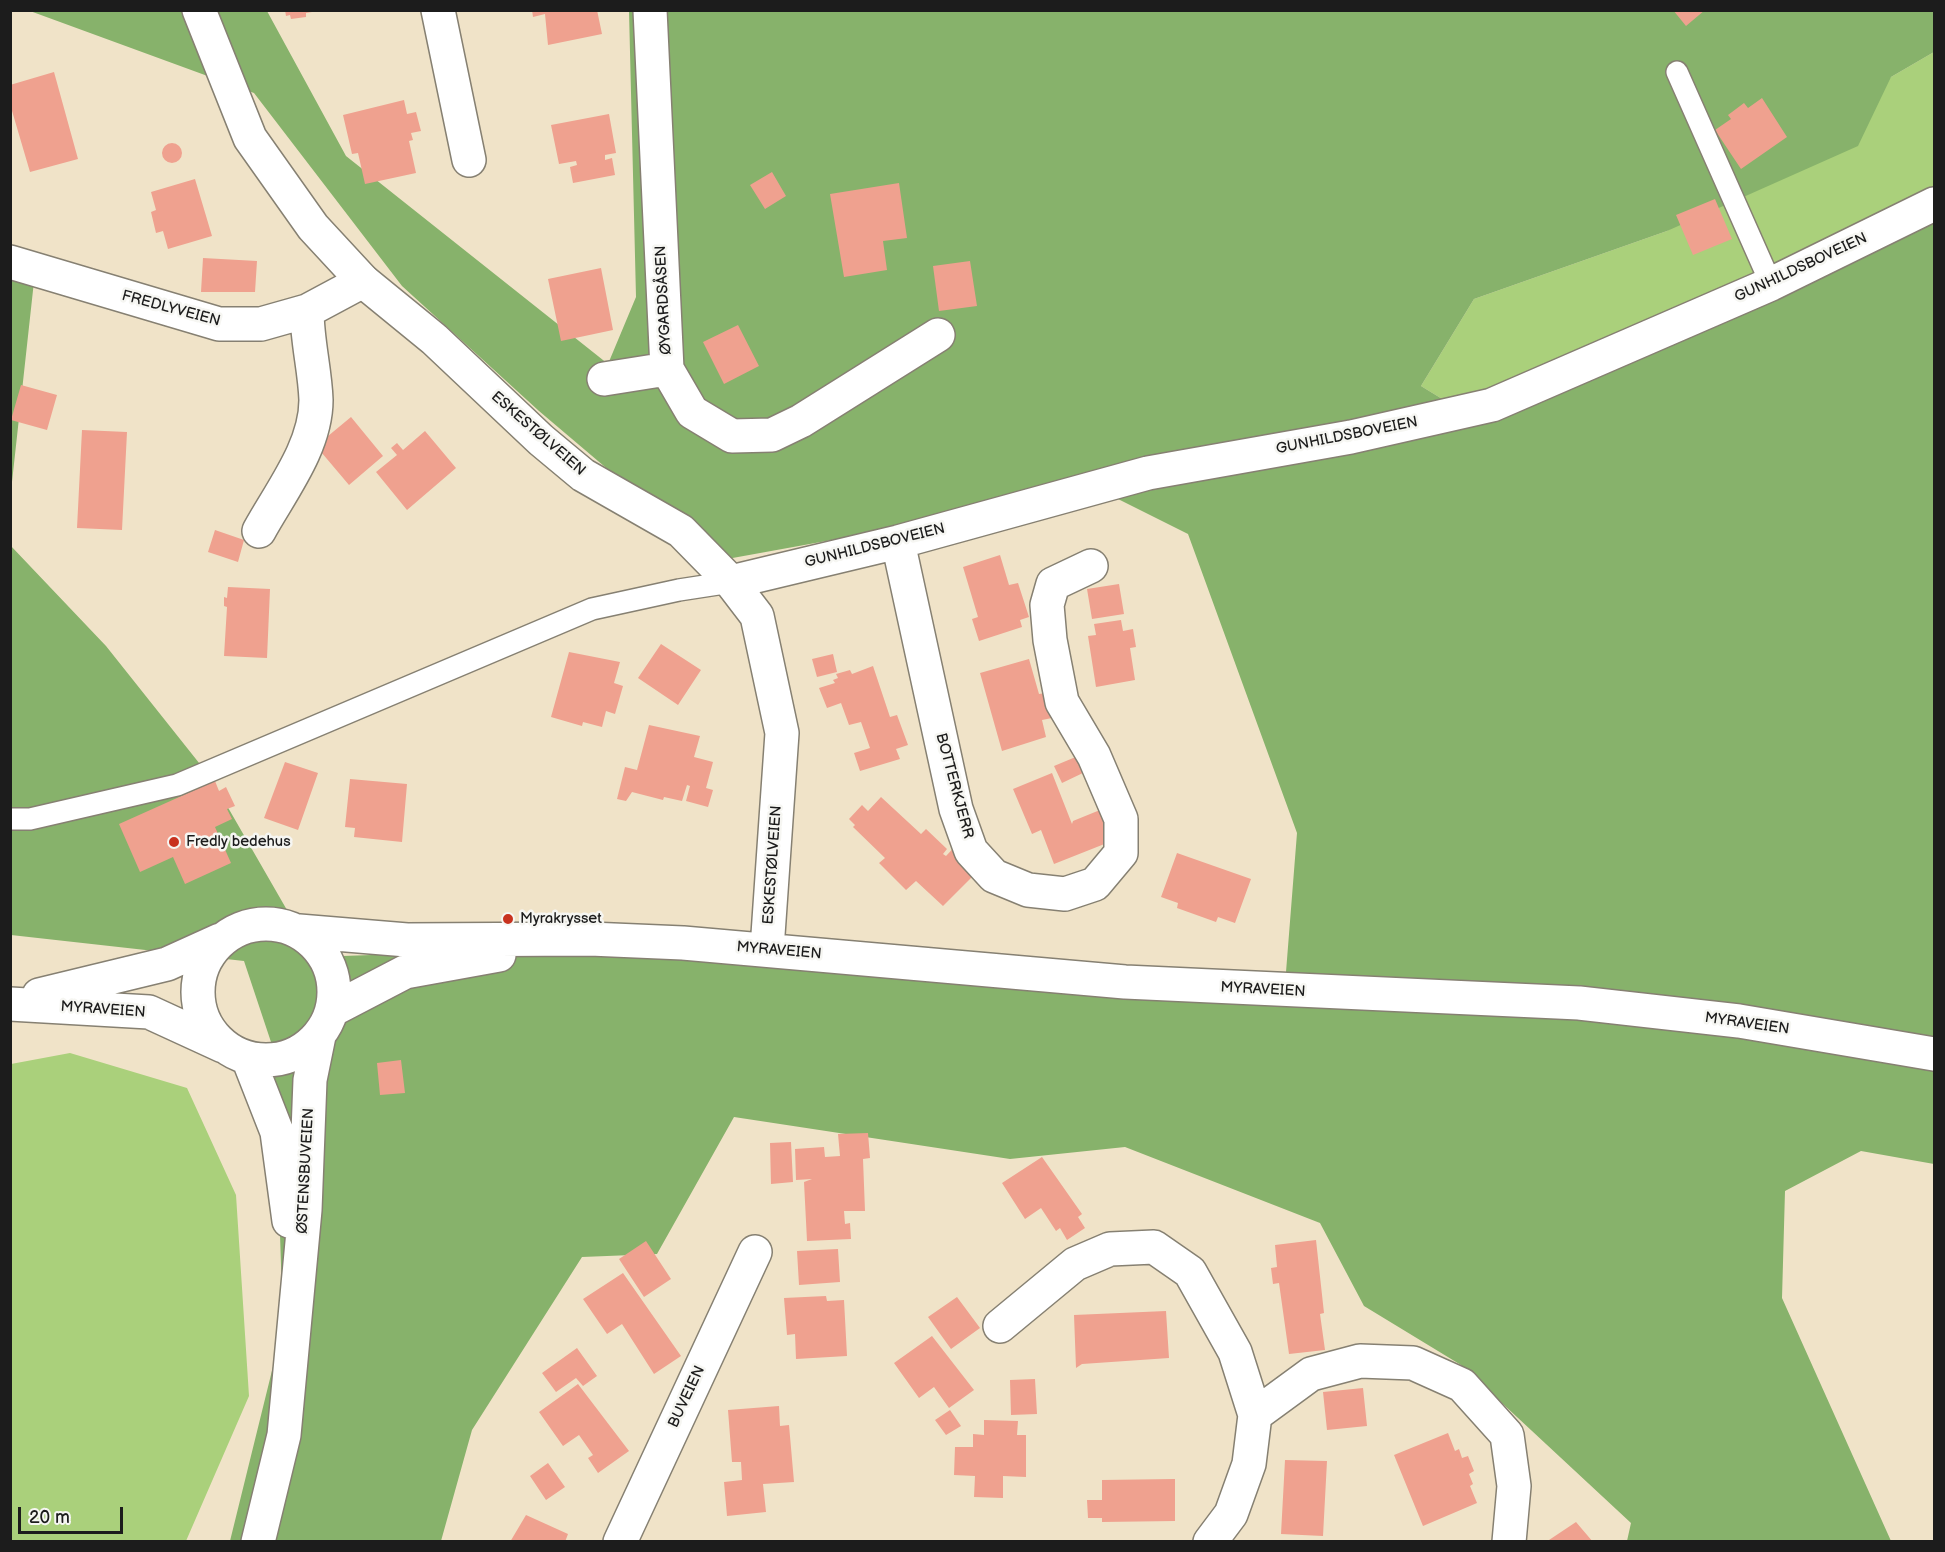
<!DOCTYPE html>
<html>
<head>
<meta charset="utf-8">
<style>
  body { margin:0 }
  #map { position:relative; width:1945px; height:1552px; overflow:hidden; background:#f0e3c8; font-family:"Balsamiq Sans",sans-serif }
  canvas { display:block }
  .frame { position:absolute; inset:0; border:12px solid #1c1c1c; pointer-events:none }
  .scale { position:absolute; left:18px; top:1507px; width:105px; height:27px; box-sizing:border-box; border:3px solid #1c1c1c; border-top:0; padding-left:8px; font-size:18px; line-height:21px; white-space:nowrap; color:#1c1c1c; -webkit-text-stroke:4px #f6f6f2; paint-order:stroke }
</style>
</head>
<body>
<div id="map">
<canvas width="1945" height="1552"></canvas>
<div class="frame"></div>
<div class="scale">20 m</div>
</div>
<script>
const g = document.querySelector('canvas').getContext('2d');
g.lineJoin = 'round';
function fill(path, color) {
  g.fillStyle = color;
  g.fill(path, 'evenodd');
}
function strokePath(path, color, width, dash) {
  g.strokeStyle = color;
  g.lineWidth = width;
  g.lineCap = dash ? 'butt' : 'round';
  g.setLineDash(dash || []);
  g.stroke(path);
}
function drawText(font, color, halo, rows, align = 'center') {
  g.font = font + ' "Balsamiq Sans",sans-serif';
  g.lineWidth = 5;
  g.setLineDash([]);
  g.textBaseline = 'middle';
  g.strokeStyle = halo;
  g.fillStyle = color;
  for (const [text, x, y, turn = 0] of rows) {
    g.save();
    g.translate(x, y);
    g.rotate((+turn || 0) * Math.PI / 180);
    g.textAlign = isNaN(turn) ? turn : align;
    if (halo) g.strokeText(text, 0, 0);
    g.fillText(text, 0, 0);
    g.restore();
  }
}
fill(new Path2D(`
  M 1934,52 L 1934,207 L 1470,416 L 1421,386 L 1474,299 L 1667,231 L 1891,77 Z
  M 70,1053 L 187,1088 L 236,1195 L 249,1396 L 186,1541 L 11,1541 L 11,1064 Z`), '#aad07b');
fill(new Path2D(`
  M 30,11 L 267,11 L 346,156 L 608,364 L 636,297 L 629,11 L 1934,11 L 1934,52 L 1891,77 L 1858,146 L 1667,231 L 1474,299 L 1421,386 L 1470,416 L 1934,207 L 1934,1164 L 1861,1151 L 1785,1191 L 1782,1298 L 1891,1541 L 1627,1541 L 1631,1523 L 1461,1365 L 1364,1306 L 1320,1223 L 1125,1147 L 1010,1159 L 734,1117 L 657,1254 L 582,1257 L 472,1430 L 441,1541 L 230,1541 L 283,1326 L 274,1051 L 244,961 L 11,935 L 10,545 L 106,646 L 211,778 L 314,957 L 543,949 L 1286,972 L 1297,833 L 1188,534 L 1102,491 L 716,561 L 539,411 L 402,286 L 254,93 Z
  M 11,254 L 36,263 L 11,491 Z`), '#87b26b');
fill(new Path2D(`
  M 285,10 L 312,10 L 312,12 L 306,13 L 306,17 L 291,19 L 290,15 L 286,16 Z
  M 532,10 L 597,10 L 602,34 L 548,45 L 545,14 L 533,17 Z
  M 1673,10 L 1705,10 L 1686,26 Z
  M 54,72 L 78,159 L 30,172 L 10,104 L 10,85 Z
  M 1762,98 L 1787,137 L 1741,169 L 1715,130 L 1731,119 L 1728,115 L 1744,103 L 1748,108 Z
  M 404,100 L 407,114 L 416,112 L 421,131 L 411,133 L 413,140 L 409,141 L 416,173 L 365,184 L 358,153 L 352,154 L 343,115 Z
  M 609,114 L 616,153 L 605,155 L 605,160 L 612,158 L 615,175 L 573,183 L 570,167 L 577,165 L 576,161 L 559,164 L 551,125 Z
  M162 153a10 10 0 1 1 20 0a10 10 0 1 1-20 0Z
  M 772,172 L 786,196 L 765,209 L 750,185 Z
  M 195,179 L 212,236 L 168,249 L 163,231 L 156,233 L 151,212 L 156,210 L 151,192 Z
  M 899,183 L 907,238 L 883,241 L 887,270 L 844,277 L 830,194 Z
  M 1715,199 L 1732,239 L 1693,255 L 1676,215 Z
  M 203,258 L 257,261 L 255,292 L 201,292 Z
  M 970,261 L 977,306 L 939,311 L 933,266 Z
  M 601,268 L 613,330 L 561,341 L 548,279 Z
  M 738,325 L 759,366 L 724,384 L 703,342 Z
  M 21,385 L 57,395 L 47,430 L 11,420 Z
  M 351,417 L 383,456 L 349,485 L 316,446 Z
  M 82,430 L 127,432 L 122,530 L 77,528 Z
  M 425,431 L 456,468 L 407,510 L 376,472 L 397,455 L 391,448 L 397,443 L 403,450 Z
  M 215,530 L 244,540 L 238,562 L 208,552 Z
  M 1000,555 L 1009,585 L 1018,583 L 1029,617 L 1020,620 L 1022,627 L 979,641 L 972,619 L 978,617 L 963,567 Z
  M 1119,584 L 1124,614 L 1092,619 L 1087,589 Z
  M 228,587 L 270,589 L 267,658 L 224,656 L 227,607 L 224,606 L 224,597 L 227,598 Z
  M 1121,620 L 1123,631 L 1133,629 L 1136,647 L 1130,648 L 1135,680 L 1096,687 L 1088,636 L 1096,635 L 1094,624 Z
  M 661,644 L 701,670 L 678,705 L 638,678 Z
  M 569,652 L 620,662 L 614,683 L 623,686 L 615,714 L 606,711 L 602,727 L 583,722 L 582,726 L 551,717 Z
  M 833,654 L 837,672 L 817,677 L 812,659 Z
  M 1029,659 L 1039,694 L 1045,693 L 1052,718 L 1042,720 L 1046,737 L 1002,751 L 980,673 Z
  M 873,666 L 890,717 L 897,715 L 908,745 L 896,749 L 900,759 L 860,771 L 854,753 L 870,748 L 861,722 L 849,725 L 841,703 L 827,708 L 819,688 L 835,683 L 833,680 L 838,678 L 836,674 L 850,670 L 852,674 Z
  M 649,725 L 700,736 L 694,757 L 713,762 L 706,788 L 713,790 L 708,807 L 686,801 L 690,786 L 687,785 L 682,801 L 664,797 L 663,800 L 632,792 L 626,801 L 617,799 L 625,767 L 637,770 Z
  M 1078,756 L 1085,772 L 1062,783 L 1054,766 Z
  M 285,762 L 318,773 L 298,830 L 264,818 Z
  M 1052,773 L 1072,824 L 1073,821 L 1100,810 L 1112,841 L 1054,864 L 1041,830 L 1032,834 L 1013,789 Z
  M 350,779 L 407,784 L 402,842 L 354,837 L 355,828 L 345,827 Z
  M 215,781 L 219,791 L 226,787 L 235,806 L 227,809 L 232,819 L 215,827 L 231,863 L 185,884 L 173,857 L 140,872 L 119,824 Z
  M 881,797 L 921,834 L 926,829 L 947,849 L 943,854 L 946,856 L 962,839 L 978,871 L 943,906 L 916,881 L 906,890 L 879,863 L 885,858 L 853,827 L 855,825 L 849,819 L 862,805 L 868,811 Z
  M 1177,853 L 1251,879 L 1235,923 L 1218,917 L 1216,922 L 1177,908 L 1178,903 L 1161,897 Z
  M 401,1060 L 405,1093 L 380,1095 L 377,1063 Z
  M 868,1133 L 870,1158 L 863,1159 L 865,1211 L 844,1211 L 845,1224 L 850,1223 L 851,1239 L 807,1241 L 804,1182 L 812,1179 L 796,1180 L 795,1149 L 824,1147 L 825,1157 L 840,1156 L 838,1134 Z
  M 791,1142 L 793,1182 L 771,1184 L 770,1143 Z
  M 1042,1157 L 1082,1214 L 1078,1217 L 1085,1228 L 1067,1240 L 1060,1228 L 1056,1231 L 1041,1208 L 1025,1219 L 1002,1183 Z
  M 1316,1240 L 1324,1313 L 1320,1314 L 1325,1350 L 1289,1354 L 1279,1283 L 1273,1284 L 1271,1268 L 1277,1267 L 1275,1245 Z
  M 646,1241 L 671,1279 L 644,1297 L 619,1259 Z
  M 838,1249 L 840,1282 L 799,1285 L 797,1251 Z
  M 623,1273 L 681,1356 L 654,1374 L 622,1324 L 607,1334 L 583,1299 Z
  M 826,1296 L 827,1301 L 844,1300 L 847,1356 L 796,1359 L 795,1334 L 787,1335 L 784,1298 Z
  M 957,1297 L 980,1328 L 951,1349 L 928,1317 Z
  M 1166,1311 L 1169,1358 L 1082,1364 L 1076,1368 L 1074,1315 Z
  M 932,1336 L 974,1390 L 949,1408 L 934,1387 L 919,1398 L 894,1363 Z
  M 577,1348 L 597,1376 L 583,1386 L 576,1378 L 556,1392 L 542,1373 Z
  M 1035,1379 L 1037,1414 L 1011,1415 L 1010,1380 Z
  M 578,1384 L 629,1451 L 598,1473 L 588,1458 L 593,1455 L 579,1435 L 563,1446 L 539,1412 Z
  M 1363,1388 L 1367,1426 L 1327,1430 L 1323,1392 Z
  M 779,1406 L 780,1426 L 789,1425 L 794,1482 L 763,1484 L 766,1512 L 727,1516 L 724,1482 L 742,1480 L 741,1462 L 732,1462 L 728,1410 Z
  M 950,1410 L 961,1426 L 946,1435 L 935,1420 Z
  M 984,1420 L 1018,1421 L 1017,1435 L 1026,1435 L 1026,1477 L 1003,1476 L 1003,1498 L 974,1497 L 975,1476 L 954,1475 L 955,1447 L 973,1447 L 973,1434 L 984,1435 Z
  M 1448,1433 L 1455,1451 L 1459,1449 L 1462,1458 L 1468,1456 L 1474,1471 L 1469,1474 L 1473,1484 L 1470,1486 L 1477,1503 L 1423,1526 L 1394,1455 Z
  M 1285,1460 L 1327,1461 L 1323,1536 L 1281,1534 Z
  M 548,1463 L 565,1487 L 546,1500 L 530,1476 Z
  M 1175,1479 L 1175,1521 L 1102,1522 L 1102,1518 L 1088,1518 L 1087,1500 L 1102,1500 L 1102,1480 Z
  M 526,1515 L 568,1534 L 565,1542 L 510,1542 Z
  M 1576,1522 L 1593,1542 L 1546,1542 Z`), '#efa18f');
const service = new Path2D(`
  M 1677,72 L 1771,284
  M 10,819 L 30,819 L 177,785 L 592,609 L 679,590 L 731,582`);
const minor = new Path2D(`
  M 438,10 L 469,160
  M 650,10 L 667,369 L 692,412 L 732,436 L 772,435 L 801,421 L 938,335
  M 10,262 L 219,324 L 261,324 L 307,311 L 363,281
  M 604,379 L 667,369
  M 259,531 C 281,491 316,447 316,400 C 315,370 307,341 307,311
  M 898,542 L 956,809 L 971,851 L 994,876 L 1028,890 L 1065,894 L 1095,884 L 1121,853 L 1121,819 L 1094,756 L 1062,702 L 1050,640 L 1047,605 L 1053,584 L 1091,566
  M 731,582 L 898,542 L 1148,473 L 1351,437 L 1492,405 L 1771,284 L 1934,204
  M 1000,1326 L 1075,1264 L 1110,1249 L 1154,1247 L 1190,1272 L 1235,1352 L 1255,1415 L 1249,1464 L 1231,1514 L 1210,1542
  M 1255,1415 L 1311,1374 L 1360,1361 L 1413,1363 L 1462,1385 L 1507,1435 L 1514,1486 L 1509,1542
  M 620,1542 L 755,1252`);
const secondary = new Path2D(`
  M 199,10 L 250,138 L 313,227 L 363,281 L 434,339 L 541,440 L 583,475 L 681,531 L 731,582 L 757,616 L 782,733 L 767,949
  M198 992a68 68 0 1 1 136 0a68 68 0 1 1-136 0Z
  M 299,931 L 407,940 L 590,939 L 683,943 L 1125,982 L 1579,1003 L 1739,1021 L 1934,1054
  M 39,995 L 167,964 L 220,940
  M 10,1004 L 149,1012 L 223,1046
  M 334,1009 L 405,972 L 499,955
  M 248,1058 L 277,1132 L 289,1221
  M 258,1542 L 284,1435 L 305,1210 L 310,1080 L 319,1036`);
strokePath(service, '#868072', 24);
strokePath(minor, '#868072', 36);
strokePath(secondary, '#868072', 36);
strokePath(service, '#fff', 21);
strokePath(minor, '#fff', 33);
strokePath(secondary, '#fff', 33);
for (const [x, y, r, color] of [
  [174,842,6,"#c8321e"],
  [508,919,6,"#c8321e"]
]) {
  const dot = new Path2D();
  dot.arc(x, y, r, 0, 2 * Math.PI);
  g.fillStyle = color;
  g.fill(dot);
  strokePath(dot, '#f6f6f2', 2);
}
drawText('15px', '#1c1c1c', '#f6f6f2', [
  ["GUNHILDSBOVEIEN",1801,268,-25],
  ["ØYGARDSÅSEN",664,300,-93],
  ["FREDLYVEIEN",171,309,15],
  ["ESKESTØLVEIEN",538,434,41],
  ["GUNHILDSBOVEIEN",1347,436,-11],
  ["GUNHILDSBOVEIEN",875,546,-14],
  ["BOTTERKJERR",954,786,75],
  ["ESKESTØLVEIEN",773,865,-86],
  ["MYRAVEIEN",779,951,5],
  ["MYRAVEIEN",1263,990,3],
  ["MYRAVEIEN",103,1010,4],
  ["MYRAVEIEN",1747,1024,8],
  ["ØSTENSBUVEIEN",306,1171,-87],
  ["BUVEIEN",687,1397,-65]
]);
drawText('15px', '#1c1c1c', '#f6f6f2', [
  ["Fredly bedehus",186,842],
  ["Myrakrysset",520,919]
], 'left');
</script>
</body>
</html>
